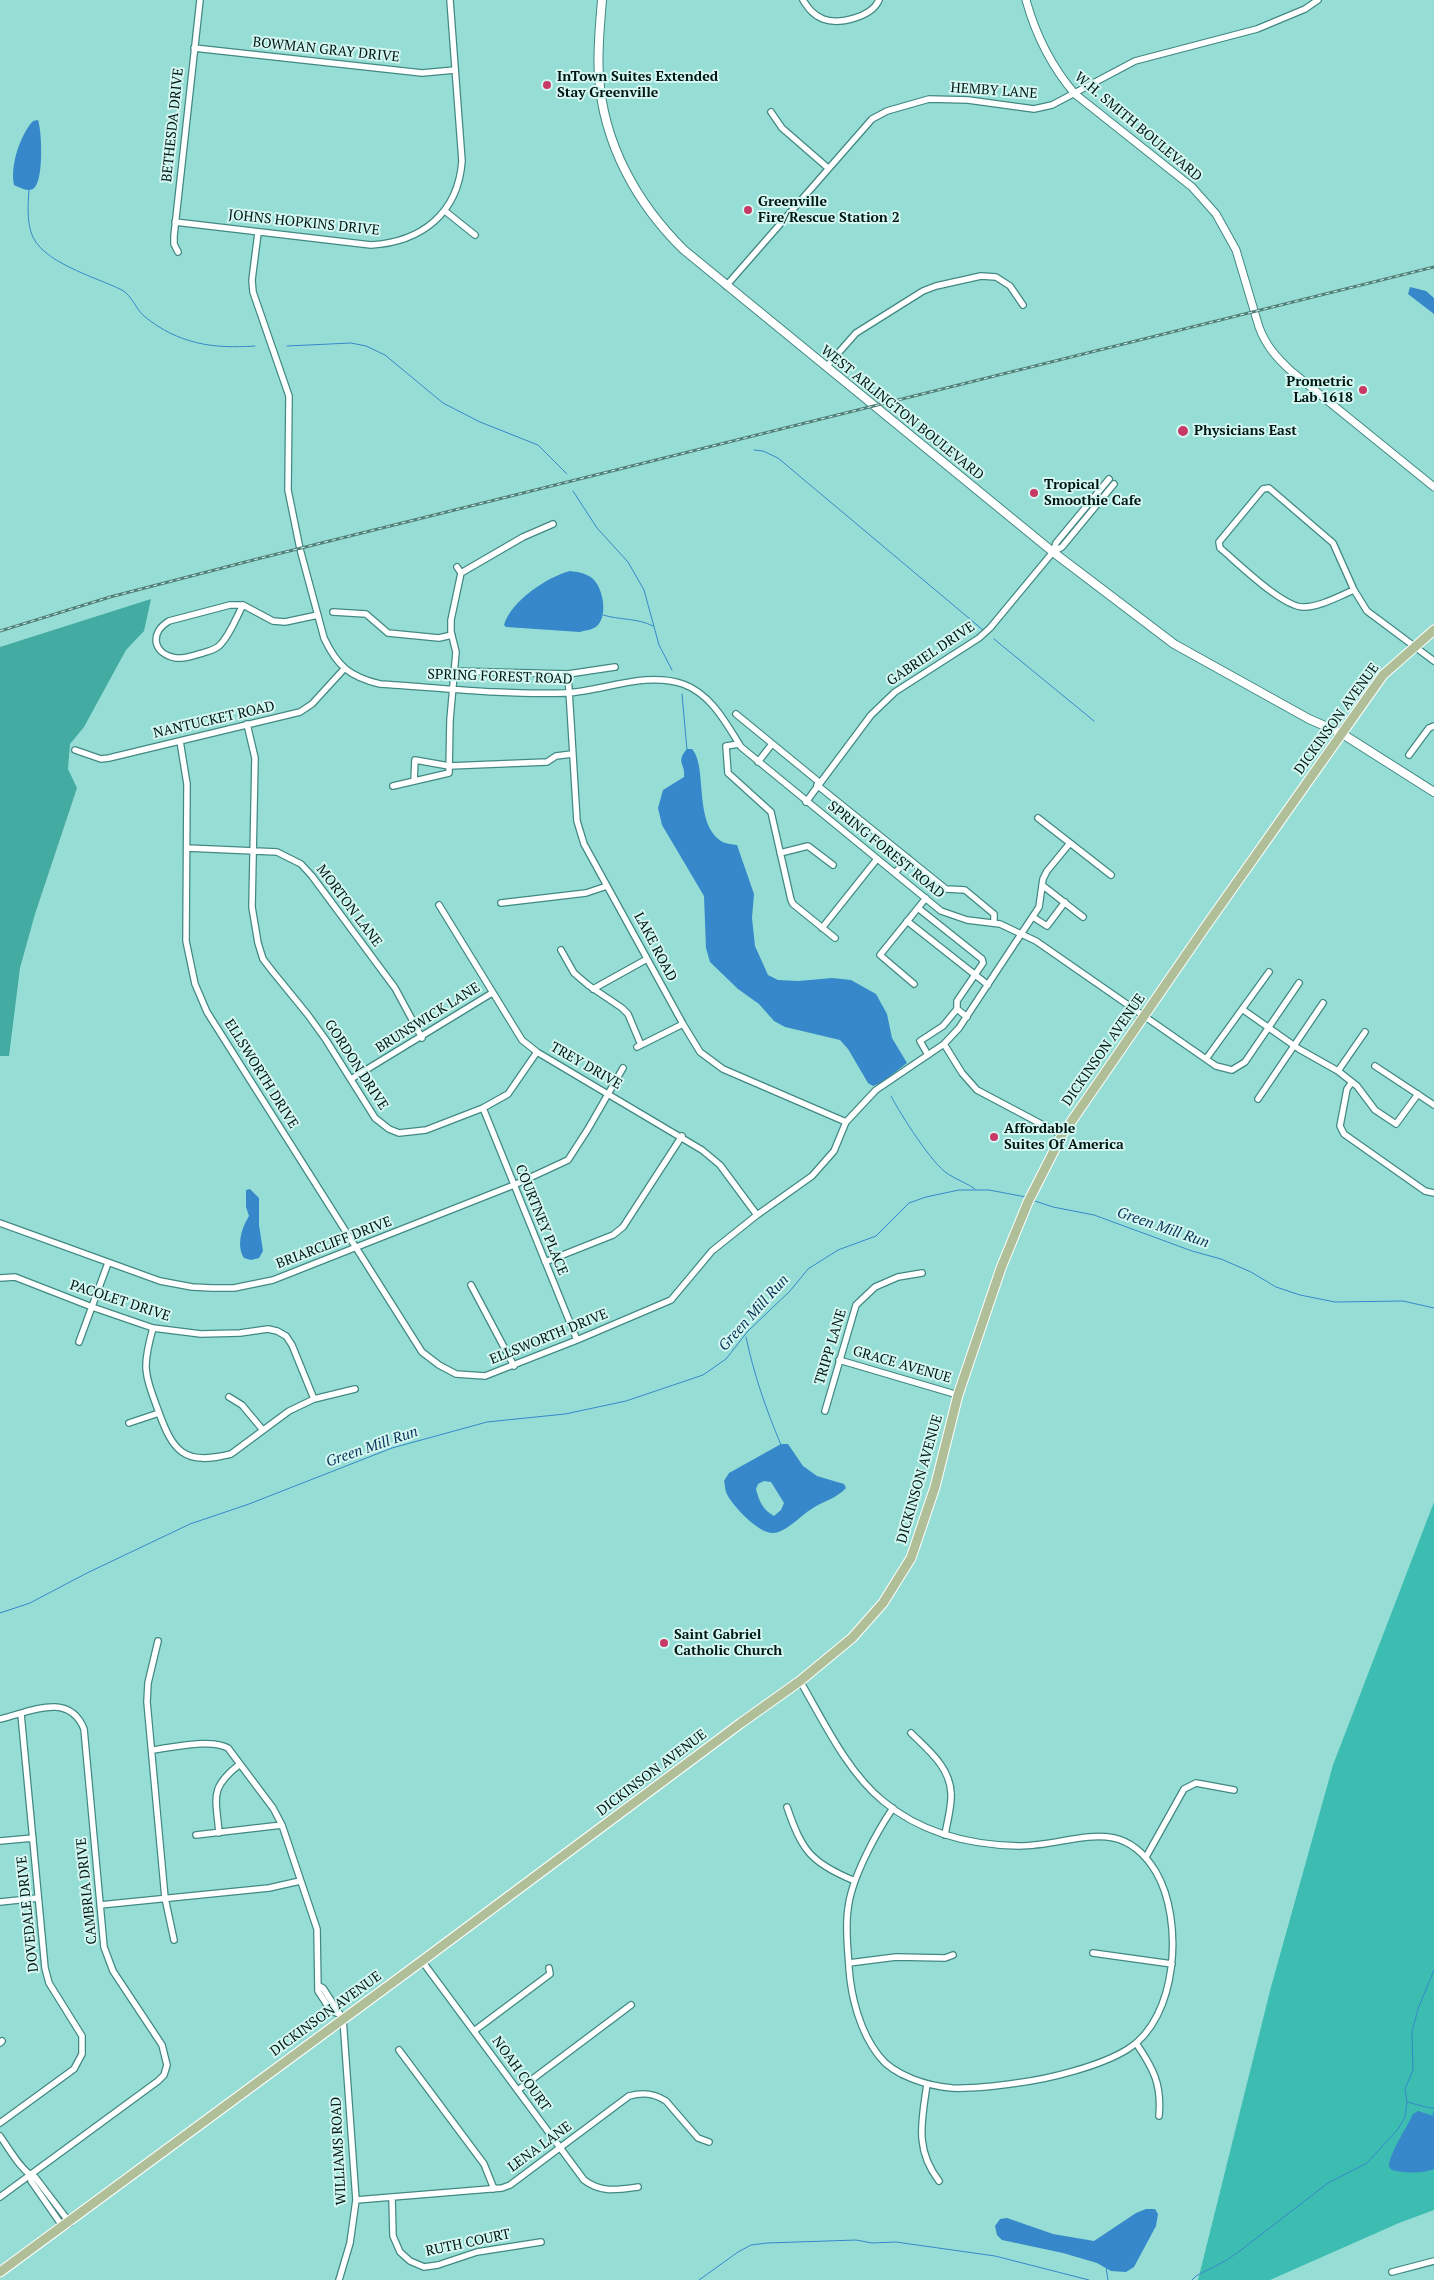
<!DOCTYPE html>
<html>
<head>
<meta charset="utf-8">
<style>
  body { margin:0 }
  canvas { display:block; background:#96ded5 }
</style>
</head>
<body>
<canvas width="1434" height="2280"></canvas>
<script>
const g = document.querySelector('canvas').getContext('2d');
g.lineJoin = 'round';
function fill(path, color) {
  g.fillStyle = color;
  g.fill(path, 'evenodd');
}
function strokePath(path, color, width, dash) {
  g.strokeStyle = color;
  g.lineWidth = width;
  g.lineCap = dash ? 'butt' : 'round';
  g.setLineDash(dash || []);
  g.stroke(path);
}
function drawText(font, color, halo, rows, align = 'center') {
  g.font = font + ' "PT Serif",serif';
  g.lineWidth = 4;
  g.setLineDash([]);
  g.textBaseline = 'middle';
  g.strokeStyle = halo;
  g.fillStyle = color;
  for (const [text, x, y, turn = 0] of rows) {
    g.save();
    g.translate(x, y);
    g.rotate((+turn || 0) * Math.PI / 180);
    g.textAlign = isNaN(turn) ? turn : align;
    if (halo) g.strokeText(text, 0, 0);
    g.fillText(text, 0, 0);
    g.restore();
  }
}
fill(new Path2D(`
  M 1434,1502 L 1434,2210 L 1399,2223 L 1270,2280 L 1198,2280 L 1271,1987 L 1333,1765 Z`), '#3dbdb2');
fill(new Path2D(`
  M 151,599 L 144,631 L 126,650 L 84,727 L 70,744 L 68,769 L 77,788 L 35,914 L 20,968 L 9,1056 L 0,1056 L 0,647 Z`), '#43aba1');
fill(new Path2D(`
  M 38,120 C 42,131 44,183 33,189 C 27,192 19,187 14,185 C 10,166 20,135 33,121 Z
  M 1410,287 L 1426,291 L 1434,298 L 1434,314 L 1408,294 Z
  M 570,571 C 578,572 585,573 592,578 C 603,587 608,614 598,625 C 593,630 586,630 580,632 L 506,627 L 504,625 C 511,601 547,577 570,571 Z
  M 687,749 L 692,749 C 708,767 693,822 721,841 C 725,844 732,844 737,845 L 754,894 L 752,918 L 755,946 L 768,975 L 778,980 L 798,981 L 832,978 L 851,980 L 876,994 L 887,1014 L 892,1038 L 907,1063 L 881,1083 L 873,1086 L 868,1083 L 848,1049 L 840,1040 L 785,1027 L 774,1021 L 759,1004 L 738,989 L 710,962 L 706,948 L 704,896 L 662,825 L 658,808 L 663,790 L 684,777 C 686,764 675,762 687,749 Z
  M 250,1189 L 259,1198 L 259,1225 L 263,1251 L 259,1258 L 251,1260 L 244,1258 C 236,1245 242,1227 249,1216 L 246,1207 L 246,1190 Z
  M 781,1444 L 788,1444 L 803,1466 L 817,1476 L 844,1484 L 846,1488 C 837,1498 824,1501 813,1508 C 801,1515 788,1531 774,1533 C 760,1535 731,1505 726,1492 C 725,1489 725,1484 724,1481 L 729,1473 ZM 764,1481 L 771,1482 L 784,1503 L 781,1510 L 774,1516 C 763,1510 759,1501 756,1489 L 758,1484 Z
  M 1418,2111 L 1434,2116 L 1434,2169 C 1423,2174 1403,2173 1392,2170 L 1389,2167 C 1388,2156 1407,2127 1413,2114 Z
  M 1146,2209 L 1155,2209 L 1158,2214 L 1156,2226 L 1134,2267 L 1126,2272 L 1111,2271 L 1097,2263 L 1063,2253 L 1002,2240 L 997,2235 L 995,2226 L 1000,2219 L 1007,2218 L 1053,2234 L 1094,2241 L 1136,2213 Z`), '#3688ca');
strokePath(new Path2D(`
  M 29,190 C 28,203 27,220 31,232 C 39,262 96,277 122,290 C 133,297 135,308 144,316 C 178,344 213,349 255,346
  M 287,346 L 351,343 L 366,346 L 385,355 L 443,403 L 480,422 L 538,445 L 567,474
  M 754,450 L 763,451 L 778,458 L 983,630
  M 573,491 L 597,528 L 628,562 L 644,590 L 659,645 L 672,670
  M 603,615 C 619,620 638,618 653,626
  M 994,639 L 1094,721
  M 682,694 L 687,750
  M 891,1096 C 901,1115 932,1164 948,1174 C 957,1180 967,1183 975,1189
  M 1032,1200 L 1053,1207 L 1094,1215 L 1192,1251 L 1221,1259 L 1251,1272 L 1276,1287 L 1300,1295 L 1335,1302 L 1403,1301 L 1434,1308
  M 746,1337 C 754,1375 766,1409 781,1445
  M 0,1613 L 30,1603 L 87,1573 L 190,1524 L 249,1504 L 392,1448 L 487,1422 L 565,1414 L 626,1401 L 703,1375 L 726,1359 L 748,1331 L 790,1291 L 808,1269 L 838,1250 L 876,1236 L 909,1203 L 926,1197 L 959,1190 L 989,1190 L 1026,1197
  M 1407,2102 C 1417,2104 1425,2108 1434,2108
  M 1433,2115 L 1434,2111
  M 1106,2267 L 1108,2280
  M 699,2280 L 738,2252 L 751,2245 L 767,2243 L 856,2240 L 872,2243 L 896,2242 L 995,2256 L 1089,2280
  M 1192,2280 L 1196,2276 L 1227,2260 L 1241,2250 L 1328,2183 L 1367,2163 L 1398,2129 L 1405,2117 L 1407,2102 L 1405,2089 L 1413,2070 L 1412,2032 L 1418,2009 L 1434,1970`), '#3688ca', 1);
const minor = new Path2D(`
  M 803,0 C 808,8 813,15 823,19 C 839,25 872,17 879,0
  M 194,48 L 422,73 L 455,70
  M 771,112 L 782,128 L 828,168
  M 445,211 L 475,235
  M 175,222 L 371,245 C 421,242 458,214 462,161 L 450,0
  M 258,233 L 252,280 L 253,292 L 289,396 L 288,490 L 300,549 L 324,638 C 337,666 350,677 380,684 C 442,688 504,695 566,693 C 604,691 645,671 683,684 C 711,694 726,723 741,747 L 941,911 L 967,920 L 1000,924 L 1036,941 L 1216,1066 L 1232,1070 L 1245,1062 L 1299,983
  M 178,252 L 174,244 L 174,236 L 200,0
  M 726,286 L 872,119 L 887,111 L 929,99 L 968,100 L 1034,109 L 1052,105 L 1135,61 L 1257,29 L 1305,9 L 1318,0
  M 826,367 L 856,333 L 923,291 L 936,286 L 981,276 L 996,277 L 1010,286 L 1023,305
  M 1053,552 L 1056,543 L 1109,479
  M 461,573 L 523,537 L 553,524
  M 1354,590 C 1339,596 1320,607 1304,607 C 1283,608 1237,562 1220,548 L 1219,542 L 1263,489 L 1269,488 L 1333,543 L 1354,590 L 1367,611 L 1434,661
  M 243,605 C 236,618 230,635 220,645 C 215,650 209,651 203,653 C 194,655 185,659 176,658 C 153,654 149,633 169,621 L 230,605 L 243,605 L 273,621 L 285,622 L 318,615
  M 333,612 L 366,614 L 388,633 L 439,638 L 452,635
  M 453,671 L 568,674 L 615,667
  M 568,674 L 577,821 L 584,844 L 683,1024 L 700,1052 L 723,1069 L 846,1122
  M 736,714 L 819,782
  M 247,724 L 255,758 L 252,907 L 258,943 L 263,959 L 273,972 L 308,1015 L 326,1040 L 375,1118 L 389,1129 L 399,1133 L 426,1130 L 483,1108 L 508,1094 L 537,1052
  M 180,741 L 187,784 L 186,941 L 195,984 L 207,1012 L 422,1352 L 439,1365 L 456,1374 L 485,1376 L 577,1340 L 671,1300 L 712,1251 L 757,1215 L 812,1176 L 834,1151 L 846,1122 L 876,1090 L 944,1044 L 959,1028 L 1039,907 L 1043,879 L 1047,871 L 1070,843
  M 739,744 L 726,746 L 728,773 L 771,812 L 791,900 L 793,904 L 835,938
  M 75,750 L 101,759 L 109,758 L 300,712 L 312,704 L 344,669
  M 1409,755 L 1429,728 L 1434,726
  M 758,762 L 772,744
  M 414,781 L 415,760 L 449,766 L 547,762 L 556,756 L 572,754
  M 817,785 L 946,889 L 965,890 L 994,914 L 994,923
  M 393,786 L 449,773 L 450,720 L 456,652 L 451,632 L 451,620 L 461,573 L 457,567
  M 806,802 L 871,715 L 895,692 L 979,638 L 990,628 L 1053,552 L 1062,547 L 1114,484
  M 1038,818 L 1111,875
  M 187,848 L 277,852 L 301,864 L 312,876 L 395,988 L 422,1038
  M 780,853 L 808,846 L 833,865
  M 895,873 L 908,858
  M 1042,885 L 1083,917
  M 501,903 L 586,893 L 607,886
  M 439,905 L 522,1040 L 537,1052 L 702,1150 L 720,1165 L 757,1215
  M 918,908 L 982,959 L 983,963 L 957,1001 L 957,1009
  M 1033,917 L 1047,926 L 1065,902
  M 907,921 L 988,985
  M 822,928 L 877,859
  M 561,950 L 574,973 L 588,985 L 622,1008 L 628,1014 L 641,1045
  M 914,984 L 880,955 L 926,898
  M 593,989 L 647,959
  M 1242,1009 L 1299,1049 L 1338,1071 L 1357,1086 L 1375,1110 L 1396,1124 L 1418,1094
  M 944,1044 L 962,1073 L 977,1090 L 1062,1135
  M 637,1047 L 683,1024
  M 928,1055 L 920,1041 L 943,1026 L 957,1009 L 967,1017
  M 1206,1059 L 1269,972
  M 1375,1066 L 1434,1105
  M 1338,1071 L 1365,1032
  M 351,1079 L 492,993
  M 1352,1082 L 1347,1089 L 1340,1126 L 1344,1134 L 1425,1191 L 1434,1193
  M 1258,1099 L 1323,1003
  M 483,1108 L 577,1340
  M 0,1223 L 160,1281 L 192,1287 L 212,1288 L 234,1288 L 273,1280 L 514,1185 L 568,1160 L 588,1129 L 623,1068
  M 545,1262 L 613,1235 L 623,1227 L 682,1136
  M 0,1278 L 15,1277 L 92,1307 L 153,1328 L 201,1334 L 240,1333 L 268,1329 L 277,1331 L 286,1336 L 292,1345 L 314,1399
  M 471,1285 L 514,1366
  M 153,1328 C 142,1367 144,1372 158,1410 C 173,1452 184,1466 231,1454 L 289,1411 L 314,1399 L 355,1389
  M 79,1342 L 108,1263
  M 839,1360 L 958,1395
  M 229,1397 L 242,1405 L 262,1429
  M 825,1411 L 856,1305 L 875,1287 L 898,1277 L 922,1273
  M 129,1423 L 159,1413
  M 158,1641 L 148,1683 L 147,1702 L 165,1898 L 174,1940
  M 800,1681 C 823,1720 847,1772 883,1801 C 921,1833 970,1845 1019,1846 C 1073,1846 1120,1812 1156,1872 C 1184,1920 1178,2018 1128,2049 C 1101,2066 1049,2079 1017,2083 C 996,2086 973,2089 952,2088 C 928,2086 894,2076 879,2056 C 860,2032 851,1997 849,1968 C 848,1949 845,1928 848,1909 C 851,1879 876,1833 893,1808
  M 0,1719 C 30,1712 69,1691 84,1729 L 104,1947 L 113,1971 L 162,2045 L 167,2065 L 164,2075 L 158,2081 L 0,2197
  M 911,1733 C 928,1750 950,1767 951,1793 C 952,1806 947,1822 945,1835
  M 152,1750 C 171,1748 211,1738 228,1748 L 273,1808 L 282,1825 L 317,1929 L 318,1991 L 331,2011 L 339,2014
  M 787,1807 C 802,1851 811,1863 855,1881
  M 219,1833 C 216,1797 209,1788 240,1764
  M 196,1835 L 282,1825
  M 0,1841 L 33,1838
  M 1146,1857 L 1184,1789 L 1196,1783 L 1234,1790
  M 0,1902 L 38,1898
  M 100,1905 L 269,1888 L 300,1881
  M 1093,1953 L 1172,1964
  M 422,1961 L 584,2180 C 601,2193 617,2190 638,2187
  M 849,1963 L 896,1957 L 945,1958 L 953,1955
  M 319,1986 L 323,1988 L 343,2019 L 356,2200 L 350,2243 L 339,2280
  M 474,2031 L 550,1974 L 549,1968
  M 0,2043 L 2,2041
  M 1136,2043 C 1153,2068 1162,2084 1159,2116
  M 399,2050 L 484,2164 L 494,2189
  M 927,2084 C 922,2120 914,2149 939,2181
  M 518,2090 L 631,2005
  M 0,2123 L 74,2069 L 82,2054 L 82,2036 L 49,1983 L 45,1968 L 21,1714
  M 0,2136 C 8,2147 23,2174 35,2177 L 70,2223
  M 31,2175 L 31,2181 L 63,2227
  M 392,2197 L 393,2236 L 400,2252 L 410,2261 L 424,2267 L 438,2265 L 477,2252 L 541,2242
  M 356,2200 L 502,2188 L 510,2185 L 629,2096 C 643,2092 654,2093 666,2101 L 698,2138 L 709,2142
  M 1392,2272 L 1434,2261`);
const tertiary = new Path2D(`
  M 1026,0 C 1036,36 1051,66 1075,94 L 1192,187 L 1216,214 L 1236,250 L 1259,327 C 1266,346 1277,358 1291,371 L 1434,487`);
const secondary = new Path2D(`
  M 602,0 C 600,25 597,51 599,76 C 603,143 637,204 684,250 L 1053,552 L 1174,644 L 1309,719 L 1341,733 L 1434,792`);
const primary = new Path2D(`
  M 0,2272 L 422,1961 L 741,1723 L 800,1681 L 852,1638 L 883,1603 L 911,1558 L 935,1487 L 958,1395 L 1001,1268 L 1028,1202 L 1062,1135 L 1206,926 L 1383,675 L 1434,630`);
strokePath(minor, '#418982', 8);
strokePath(tertiary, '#418982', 9);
strokePath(secondary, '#418982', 10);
strokePath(primary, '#fff', 11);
strokePath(minor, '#fff', 5.5);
strokePath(tertiary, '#fff', 7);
strokePath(secondary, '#fff', 8);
strokePath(primary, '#b0bf97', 9);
const rail = new Path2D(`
  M 0,631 L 110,597 L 257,559 L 1434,267`);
strokePath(rail, '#50807a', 3);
strokePath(rail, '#d4f7f2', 1, [4]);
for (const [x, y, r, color] of [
  [547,85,5,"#c83a65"],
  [748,210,5,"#c83a65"],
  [1363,390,5,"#c83a65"],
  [1183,431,6,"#c83a65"],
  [1034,493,5,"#c83a65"],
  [994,1137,5,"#c83a65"],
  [664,1643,5,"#c83a65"]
]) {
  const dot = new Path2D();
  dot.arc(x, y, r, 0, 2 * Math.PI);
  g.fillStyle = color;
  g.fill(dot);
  strokePath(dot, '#d4f7f2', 2);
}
drawText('14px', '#001613', '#d4f7f2', [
  ["BOWMAN GRAY DRIVE",326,50,6],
  ["HEMBY LANE",994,91,4],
  ["BETHESDA DRIVE",173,125,-84],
  ["W.H. SMITH BOULEVARD",1138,127,40],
  ["JOHNS HOPKINS DRIVE",304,223,6],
  ["WEST ARLINGTON BOULEVARD",902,413,39],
  ["GABRIEL DRIVE",931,654,-34],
  ["SPRING FOREST ROAD",500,677,2],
  ["DICKINSON AVENUE",1337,719,-54],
  ["NANTUCKET ROAD",214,720,-13],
  ["SPRING FOREST ROAD",886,850,39],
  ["MORTON LANE",349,906,53],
  ["LAKE ROAD",655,947,62],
  ["BRUNSWICK LANE",428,1018,-32],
  ["DICKINSON AVENUE",1104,1050,-55],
  ["GORDON DRIVE",356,1065,57],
  ["TREY DRIVE",586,1066,30],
  ["ELLSWORTH DRIVE",261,1074,58],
  ["COURTNEY PLACE",541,1220,68],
  ["BRIARCLIFF DRIVE",334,1243,-21],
  ["PACOLET DRIVE",120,1301,18],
  ["ELLSWORTH DRIVE",549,1337,-22],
  ["TRIPP LANE",831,1347,-73],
  ["GRACE AVENUE",902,1365,16],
  ["DICKINSON AVENUE",920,1479,-74],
  ["DICKINSON AVENUE",652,1773,-37],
  ["CAMBRIA DRIVE",87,1891,-96],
  ["DOVEDALE DRIVE",28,1914,-96],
  ["DICKINSON AVENUE",326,2014,-36],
  ["NOAH COURT",521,2074,54],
  ["LENA LANE",540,2147,-36],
  ["WILLIAMS ROAD",339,2151,-93],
  ["RUTH COURT",468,2243,-12]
]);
drawText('bold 14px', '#001613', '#d4f7f2', [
  ["InTown Suites Extended",557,77],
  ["Stay Greenville",557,93],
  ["Greenville",758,202],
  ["Fire/Rescue Station 2",758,218],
  ["Prometric",1353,382,"right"],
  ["Lab 1618",1353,398,"right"],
  ["Physicians East",1194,431],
  ["Tropical",1044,485],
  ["Smoothie Cafe",1044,501],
  ["Affordable",1004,1129],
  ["Suites Of America",1004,1145],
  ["Saint Gabriel",674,1635],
  ["Catholic Church",674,1651]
], 'left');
drawText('italic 15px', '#073456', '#d4f7f2', [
  ["Green Mill Run",1163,1228,19],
  ["Green Mill Run",754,1313,-48],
  ["Green Mill Run",372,1447,-19]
]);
</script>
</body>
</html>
